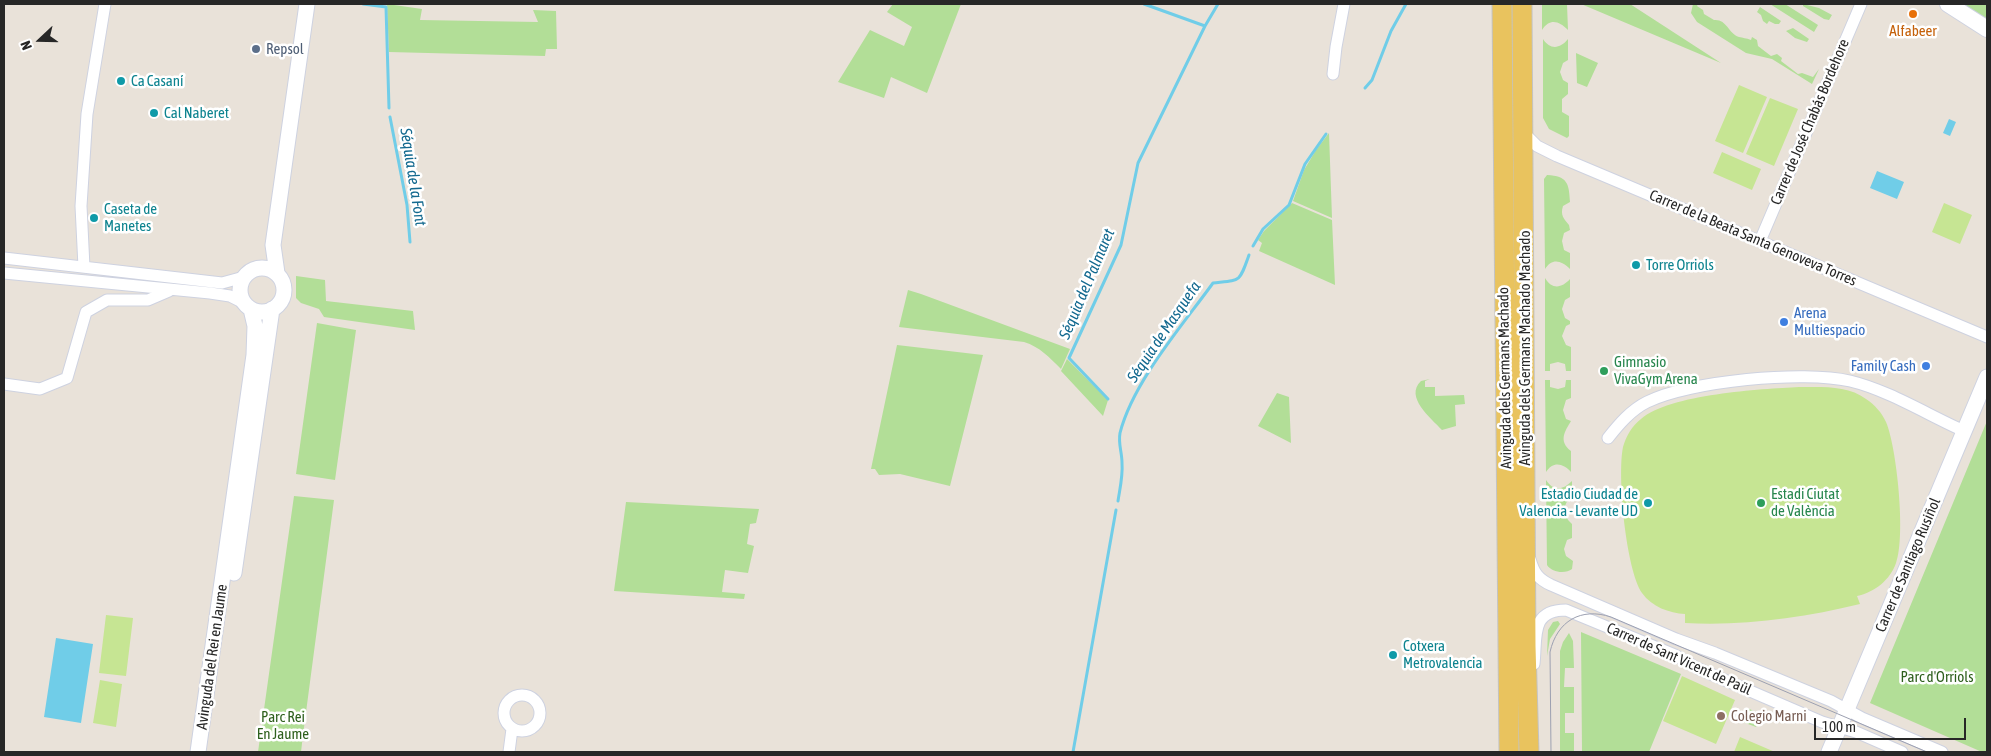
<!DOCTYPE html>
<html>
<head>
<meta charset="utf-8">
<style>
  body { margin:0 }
  #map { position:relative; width:1991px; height:756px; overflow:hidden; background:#e9e2d9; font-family:"Asap Condensed",sans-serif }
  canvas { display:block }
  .frame { position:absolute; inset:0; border:5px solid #272727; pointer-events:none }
  .north { position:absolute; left:15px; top:15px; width:50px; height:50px; -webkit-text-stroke:4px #fff; paint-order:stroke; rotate:249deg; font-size:14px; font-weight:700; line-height:20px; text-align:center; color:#272727 }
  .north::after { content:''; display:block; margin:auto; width:18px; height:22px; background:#272727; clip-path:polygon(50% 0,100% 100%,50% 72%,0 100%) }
  .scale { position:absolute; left:1814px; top:718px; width:152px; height:22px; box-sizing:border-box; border:2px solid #272727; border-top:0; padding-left:6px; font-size:15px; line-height:18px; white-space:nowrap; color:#272727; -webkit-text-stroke:4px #fff; paint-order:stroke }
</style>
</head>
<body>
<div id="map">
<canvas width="1991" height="756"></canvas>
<div class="frame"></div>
<div class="north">N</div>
<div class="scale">100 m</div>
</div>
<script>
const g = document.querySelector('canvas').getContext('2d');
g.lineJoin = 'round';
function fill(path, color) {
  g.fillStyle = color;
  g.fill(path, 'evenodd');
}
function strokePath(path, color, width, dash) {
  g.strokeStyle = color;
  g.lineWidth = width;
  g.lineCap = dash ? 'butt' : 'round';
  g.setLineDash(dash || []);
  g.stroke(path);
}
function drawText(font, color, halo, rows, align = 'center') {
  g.font = font + ' "Asap Condensed",sans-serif';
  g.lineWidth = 5;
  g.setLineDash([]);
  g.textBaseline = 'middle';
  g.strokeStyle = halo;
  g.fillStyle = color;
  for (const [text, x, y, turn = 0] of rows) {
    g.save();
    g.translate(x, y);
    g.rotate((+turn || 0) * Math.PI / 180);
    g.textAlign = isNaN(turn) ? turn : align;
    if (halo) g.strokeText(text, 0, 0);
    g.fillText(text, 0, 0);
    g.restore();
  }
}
fill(new Path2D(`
  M 387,4 L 422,9 L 420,20 L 538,22 L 533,10 L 556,11 L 557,49 L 546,49 L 545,56 L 389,52 Z
  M 893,4 L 961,4 L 927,93 L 891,77 L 884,98 L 838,82 L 870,30 L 904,46 L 912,27 L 887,12 Z
  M 1542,4 L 1567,4 L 1568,30 C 1559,21 1550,18 1542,30 Z
  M 1581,4 L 1630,4 L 1721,63 Z
  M 1693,4 L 1698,4 L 1697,6 L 1703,10 L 1704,14 L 1714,20 C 1727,19 1728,33 1739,37 C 1743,38 1746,38 1751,40 L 1752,37 L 1757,40 L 1758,46 L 1771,56 L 1777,54 L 1782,58 L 1781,61 L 1798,74 L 1802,73 L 1813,77 L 1819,69 L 1812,84 L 1772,59 L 1746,53 L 1697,22 L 1691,13 Z
  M 1770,4 L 1785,4 L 1818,25 L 1814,32 Z
  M 1803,4 L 1819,8 L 1832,15 L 1829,20 L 1824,19 L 1803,6 Z
  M 1962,4 L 1987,4 L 1987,20 Z
  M 1760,7 L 1781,21 L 1779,24 L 1775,24 L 1769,21 L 1767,24 L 1763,21 L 1761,15 L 1757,12 Z
  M 1793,28 L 1809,39 L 1807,42 L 1795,38 L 1786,31 Z
  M 1543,39 C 1550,50 1560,49 1568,39 L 1568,60 L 1563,63 L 1560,72 L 1563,80 L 1568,83 L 1568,94 L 1562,99 L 1562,112 L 1569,116 L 1569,136 L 1567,138 L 1549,129 L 1543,118 Z
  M 1576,53 L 1598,63 L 1587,87 L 1577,83 Z
  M 1329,133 L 1332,218 L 1293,201 L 1304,170 L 1316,150 Z
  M 1547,175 C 1568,176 1569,184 1570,202 L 1563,206 C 1560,215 1564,219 1569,225 L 1570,230 L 1564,233 L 1562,241 L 1564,250 L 1570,253 L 1570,269 C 1561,260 1552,258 1545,269 L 1544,179 Z
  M 1292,203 L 1332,220 L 1335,285 L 1259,251 L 1262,243 L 1258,240 L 1264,231 Z
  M 296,276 L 325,280 L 326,301 L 413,311 L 415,330 L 324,317 L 319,309 L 301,303 L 296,298 Z
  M 1545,278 C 1552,290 1562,288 1570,279 L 1570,297 L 1565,300 L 1562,309 L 1565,318 L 1570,321 L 1570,324 L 1566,326 L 1562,336 L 1566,345 L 1571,347 L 1571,371 L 1566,371 L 1565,364 L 1558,362 L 1550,364 L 1550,371 L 1545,371 Z
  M 908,290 L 921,294 L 1070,349 L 1061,369 C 1049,357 1040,347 1024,342 L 899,327 Z
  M 317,323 L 356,330 L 335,480 L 296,474 Z
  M 897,345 L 983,355 L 950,486 L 900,474 L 879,475 L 875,469 L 871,469 Z
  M 1067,359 L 1108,400 L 1103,416 L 1061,371 Z
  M 1430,379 L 1425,381 L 1425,387 L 1435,387 L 1435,396 L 1464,395 L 1465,404 L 1455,405 L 1456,426 L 1442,430 C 1431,418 1404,397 1421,381 Z
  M 1545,380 L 1550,380 L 1550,387 L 1558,389 L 1565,387 L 1566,380 L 1571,380 L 1571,398 L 1566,400 L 1563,410 L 1566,419 L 1571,421 C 1565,431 1558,441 1571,451 L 1571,472 C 1563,463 1553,461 1546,472 Z
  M 1277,393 L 1289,397 L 1291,443 L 1258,426 Z
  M 1987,421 L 1987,752 L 1982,752 L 1870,703 Z
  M 1546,480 C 1554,492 1563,490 1572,481 L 1572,496 C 1562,504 1562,516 1572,524 L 1572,538 L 1567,540 L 1564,549 L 1566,556 L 1573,561 L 1572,569 C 1566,574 1552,573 1547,565 Z
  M 294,496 L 334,500 L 303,735 L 301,752 L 258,752 Z
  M 626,502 L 759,509 L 756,523 L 750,524 L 747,544 L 754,546 L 748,573 L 725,570 L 722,592 L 745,594 L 744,599 L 614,591 Z
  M 1558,621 L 1560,624 L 1550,639 L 1547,656 L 1548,630 L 1553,622 Z
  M 1581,632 L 1681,674 L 1649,752 L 1582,752 Z
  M 1569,633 L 1573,641 L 1574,668 L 1565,668 L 1564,687 L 1574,687 L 1574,713 L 1565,713 L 1565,733 L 1574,733 L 1574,752 L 1560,752 L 1560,651 L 1563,642 Z
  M 1747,708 L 1761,714 L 1756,727 L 1740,721 Z`), '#b2de97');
fill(new Path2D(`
  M 1739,85 L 1767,97 L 1743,153 L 1715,141 Z
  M 1770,98 L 1798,109 L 1774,166 L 1746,154 Z
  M 1722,152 L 1761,169 L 1752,190 L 1713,173 Z
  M 1944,203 L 1972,215 L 1960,244 L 1932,232 Z
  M 1799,387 C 1821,387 1848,385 1866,399 C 1875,405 1882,413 1886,422 C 1897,448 1906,537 1896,563 C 1890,580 1875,592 1857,596 L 1860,604 C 1802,618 1745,626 1685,623 L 1685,614 C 1669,613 1652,607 1642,593 C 1626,569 1617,476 1623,447 C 1626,436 1632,426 1641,419 C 1670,394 1761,389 1799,387 Z
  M 106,615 L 133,618 L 126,676 L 99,673 Z
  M 1682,676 L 1735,700 L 1716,744 L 1663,721 Z
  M 100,680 L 122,684 L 116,727 L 93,723 Z
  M 1740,737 L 1775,752 L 1734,752 Z`), '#c6e593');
fill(new Path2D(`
  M 1949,119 L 1956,122 L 1950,136 L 1943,133 Z
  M 1877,171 L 1904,182 L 1897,199 L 1870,188 Z
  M 56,638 L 93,644 L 81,723 L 44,717 Z`), '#70cde8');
strokePath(new Path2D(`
  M 363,4 L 386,7 L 389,108
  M 1144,4 L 1205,26
  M 1365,88 L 1372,80 L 1391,31 L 1406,4
  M 390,117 L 407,205 L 410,242
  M 1253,246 L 1263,229 L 1289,205 L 1305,164 L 1326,134
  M 1108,399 L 1069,358 L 1121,245 L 1138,163 L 1205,26 L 1218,4
  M 1118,501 C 1120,488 1123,476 1122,463 C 1122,452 1118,444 1120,433 C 1133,382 1182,326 1213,283 C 1241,280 1239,283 1249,255
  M 1073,752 L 1116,510`), '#70cde8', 3);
const minor = new Path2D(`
  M 1333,74 L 1336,47 L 1344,4
  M 1524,133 L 1537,146 L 1557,156 L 1987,337
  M 1760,241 L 1861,4
  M 4,258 L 222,283 L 244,277
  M 84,267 L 81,206 L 87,114 L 105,4
  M 4,273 L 210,293 L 230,296 L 246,304
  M 4,384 L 40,389 L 67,378 L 86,312 L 107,300 L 148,300 L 169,291
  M 1608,438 C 1619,424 1631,410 1647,402 C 1690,381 1803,370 1850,381 C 1888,390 1928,415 1964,431
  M 1530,559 C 1534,573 1538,579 1551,585 L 1676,639 L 1715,653 L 1831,701 L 1862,718 L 1942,752
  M 1534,664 C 1537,637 1530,610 1566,610 L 1675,655 L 1699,669 L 1822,722 L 1856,732 L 1902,752
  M504 713a18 18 0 1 1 36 0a18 18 0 1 1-36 0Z
  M 509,752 L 512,729`);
const tertiary = new Path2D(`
  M240 290a22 22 0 1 1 44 0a22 22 0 1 1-44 0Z
  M 277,273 L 273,245 L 307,4
  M 234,573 L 272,309
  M 198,752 L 254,355 L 255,326 L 251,309
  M 1829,752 L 1987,377`);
const secondary = new Path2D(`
  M 1948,4 L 1987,29`);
const primary = new Path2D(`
  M 1502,4 L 1509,752
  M 1522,4 L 1526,646 L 1529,752`);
strokePath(minor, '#ced2e0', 13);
strokePath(tertiary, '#ced2e0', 17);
strokePath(secondary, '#ced2e0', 18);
strokePath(primary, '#c3c3c3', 21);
strokePath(minor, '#fff', 11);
strokePath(tertiary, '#fff', 15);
strokePath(secondary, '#fff', 16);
strokePath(primary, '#e9c35e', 19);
strokePath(new Path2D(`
  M 1551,752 L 1550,652 C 1557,621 1581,607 1611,617 L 1927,752`), '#9ca0b1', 1);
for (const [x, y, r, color] of [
  [1913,14,5,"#e8710a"],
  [256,49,5,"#5c6f8a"],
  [121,81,5,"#0f9aa8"],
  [154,113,5,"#0f9aa8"],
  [94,218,5,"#0f9aa8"],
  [1636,265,5,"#0f9aa8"],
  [1784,322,5,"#3f7fe0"],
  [1926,366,5,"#3f7fe0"],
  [1604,371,5,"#2e9e5b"],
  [1648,503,5,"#0f9aa8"],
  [1761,503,5,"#2e9e5b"],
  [1393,655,5,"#0f9aa8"],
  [1721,716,5,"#8d6e63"]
]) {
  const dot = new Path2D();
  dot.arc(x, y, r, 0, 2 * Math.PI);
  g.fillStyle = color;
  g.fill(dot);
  strokePath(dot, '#fff', 2);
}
drawText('15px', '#c56008', '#fff', [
  ["Alfabeer",1913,31]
]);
drawText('15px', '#4e5e75', '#fff', [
  ["Repsol",266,49]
], 'left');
drawText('15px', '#0d838f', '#fff', [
  ["Ca Casaní",131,81],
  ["Cal Naberet",164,113],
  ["Caseta de",104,209],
  ["Manetes",104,226],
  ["Torre Orriols",1646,265],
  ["Estadio Ciudad de",1638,494,"right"],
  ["Valencia - Levante UD",1638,511,"right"],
  ["Cotxera",1403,646],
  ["Metrovalencia",1403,663]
], 'left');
drawText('15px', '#272727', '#fff', [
  ["Carrer de José Chabás Bordehore",1810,122,-67],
  ["Carrer de la Beata Santa Genoveva Torres",1753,238,23],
  ["Avinguda dels Germans Machado Machado",1525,348,-90],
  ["Avinguda dels Germans Machado",1505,378,-91],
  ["Carrer de Santiago Rusiñol",1908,565,-67],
  ["Avinguda del Rei en Jaume",212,657,-82],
  ["Carrer de Sant Vicent de Paül",1679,659,24]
]);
drawText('15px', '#366cbe', '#fff', [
  ["Arena",1794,313],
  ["Multiespacio",1794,330],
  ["Family Cash",1916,366,"right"]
], 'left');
drawText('15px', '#27864d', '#fff', [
  ["Gimnasio",1614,362],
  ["VivaGym Arena",1614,379],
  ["Estadi Ciutat",1771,494],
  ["de València",1771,511]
], 'left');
drawText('15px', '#2d5f1c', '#fff', [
  ["Parc d'Orriols",1937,677],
  ["Parc Rei",283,717],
  ["En Jaume",283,734]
]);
drawText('15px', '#785e54', '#fff', [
  ["Colegio Marni",1731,716]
], 'left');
drawText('italic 16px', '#13698f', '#fff', [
  ["Séquia de la Font",413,177,81],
  ["Séquia del Palmaret",1087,284,-67],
  ["Séquia de Masquefa",1164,332,-56]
]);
</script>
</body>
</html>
